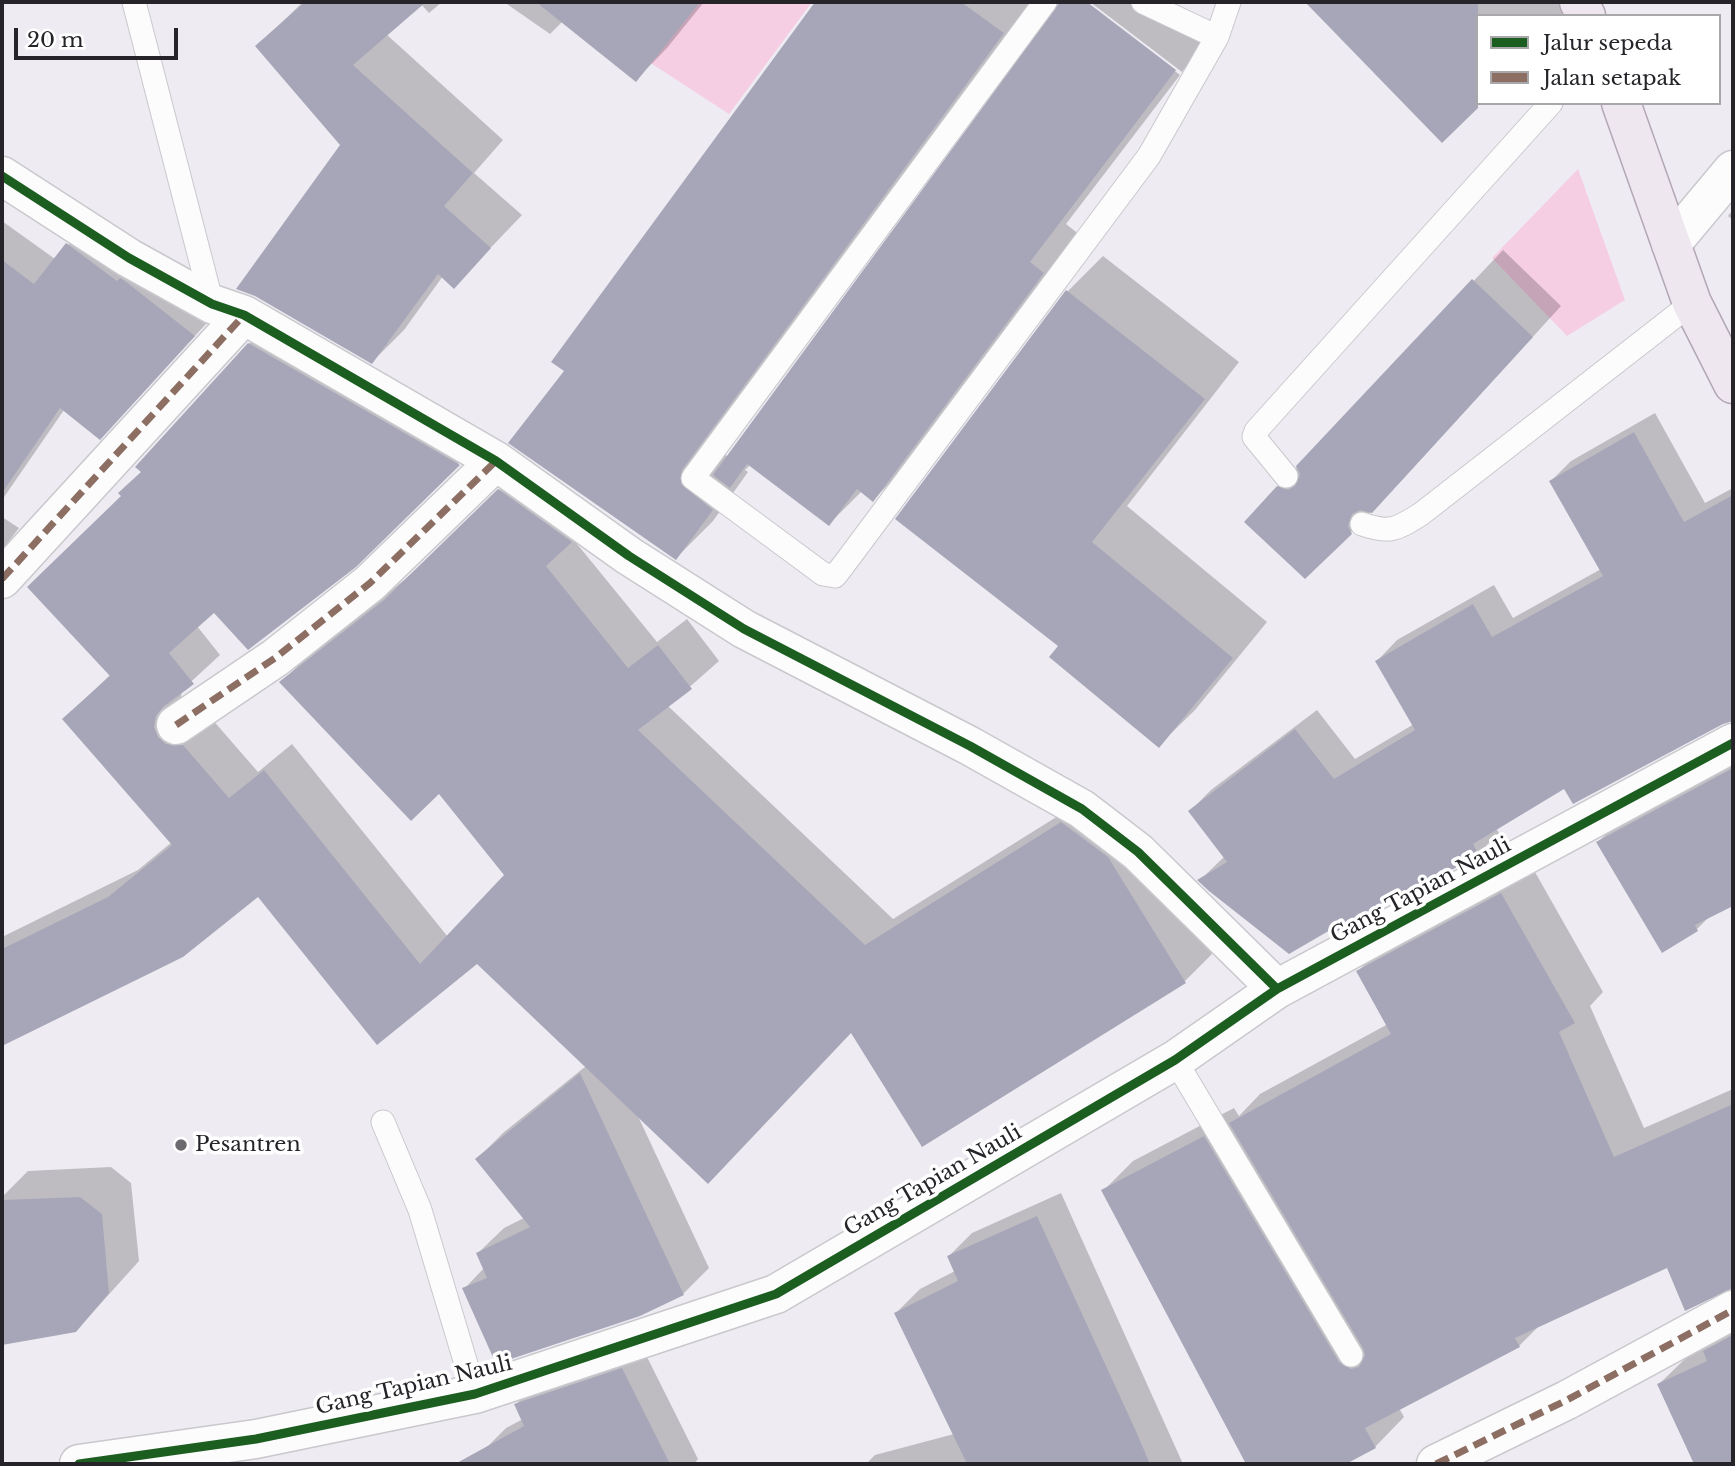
<!DOCTYPE html>
<html>
<head>
<meta charset="utf-8">
<style>
  body { margin:0 }
  #map { position:relative; width:1735px; height:1466px; overflow:hidden; background:#eeecf2; font-family:"Libre Baskerville",serif }
  canvas { display:block }
  .frame { position:absolute; inset:0; border:4px solid #262429; pointer-events:none }
  .legend { position:absolute; left:1476px; top:14px; width:245px; height:91px; box-sizing:border-box; background:#fff; border:2px solid #a8a7a9; margin:0; padding:9px 12px; list-style:none; font-size:21px; color:#262429 }
  .legend li { display:flex; align-items:center; gap:14px; height:35px }
  .legend b { width:35px; border:2px solid #a8a7a9 }
  .scale { position:absolute; left:14px; top:28px; width:164px; height:32px; box-sizing:border-box; border:4px solid #262429; border-top:0; padding-left:9px; font-size:21px; line-height:24px; white-space:nowrap; color:#262429; -webkit-text-stroke:5px #fff; paint-order:stroke }
</style>
</head>
<body>
<div id="map">
<canvas width="1735" height="1466"></canvas>
<div class="frame"></div>
<ul class="legend">
<li><b style="height:9px;background:#1b5e20"></b>Jalur sepeda</li>
<li><b style="height:9px;background:#8d6e63"></b>Jalan setapak</li>
</ul>
<div class="scale">20 m</div>
</div>
<script>
const g = document.querySelector('canvas').getContext('2d');
g.lineJoin = 'round';
function fill(path, color) {
  g.fillStyle = color;
  g.fill(path, 'evenodd');
}
function strokePath(path, color, width, dash) {
  g.strokeStyle = color;
  g.lineWidth = width;
  g.lineCap = dash ? 'butt' : 'round';
  g.setLineDash(dash || []);
  g.stroke(path);
}
function drawText(font, color, halo, rows, align = 'center') {
  g.font = font + ' "Libre Baskerville",serif';
  g.lineWidth = 7;
  g.setLineDash([]);
  g.textBaseline = 'middle';
  g.strokeStyle = halo;
  g.fillStyle = color;
  for (const [text, x, y, turn = 0] of rows) {
    g.save();
    g.translate(x, y);
    g.rotate((+turn || 0) * Math.PI / 180);
    g.textAlign = isNaN(turn) ? turn : align;
    if (halo) g.strokeText(text, 0, 0);
    g.fillText(text, 0, 0);
    g.restore();
  }
}
fill(new Path2D(`
  M 562,2 L 812,2 L 729,114 L 560,4 Z
  M 1578,169 L 1625,300 L 1567,336 L 1492,258 Z`), '#f5cee4');
fill(new Path2D(`
  M 303,2 L 442,2 L 429,13 L 421,4 L 386,34 L 503,140 L 474,173 L 522,215 L 454,286 L 443,276 L 404,330 L 372,362 L 342,145 L 257,46 Z
  M 504,2 L 704,2 L 667,48 L 636,80 L 563,21 L 550,34 Z
  M 817,2 L 1036,2 L 717,447 L 728,457 L 1060,2 L 1084,2 L 1180,75 L 1066,224 L 1080,235 L 910,463 L 873,500 L 862,491 L 829,524 L 751,464 L 745,470 L 748,472 L 713,521 L 676,558 L 566,371 L 554,362 Z
  M 1090,2 L 1172,2 L 1212,32 L 1182,72 Z
  M 1318,2 L 1576,2 L 1570,16 L 1478,16 L 1480,103 L 1442,141 L 1313,7 Z
  M 1733,210 L 1733,220 L 1728,216 Z
  M 2,221 L 55,259 L 90,221 L 217,312 L 123,414 L 64,410 L 2,500 Z
  M 1503,250 L 1561,306 L 1402,480 L 1351,532 L 1278,487 Z
  M 1103,256 L 1239,362 L 1127,506 L 1267,622 L 1195,710 L 1159,745 L 1061,646 L 1068,291 Z
  M 277,316 L 486,437 L 354,565 L 214,611 L 197,626 L 220,655 L 182,690 L 181,697 L 185,709 L 211,718 L 258,772 L 292,744 L 448,937 L 507,875 L 440,791 L 281,682 L 309,655 L 413,573 L 527,463 L 573,539 L 657,642 L 687,619 L 719,661 L 668,706 L 893,919 L 1090,796 L 1135,829 L 1212,954 L 1185,981 L 852,1031 L 637,1114 L 709,1268 L 683,1294 L 465,1288 L 484,1268 L 478,1253 L 504,1228 L 524,1218 L 477,1159 L 503,1133 L 586,1066 L 477,962 L 377,1043 L 258,895 L 182,956 L 2,1044 L 2,937 L 138,870 L 172,842 L 64,719 L 111,674 L 123,496 L 249,344 Z
  M 1655,413 L 1705,503 L 1733,488 L 1733,719 L 1565,787 L 1496,828 L 1499,833 L 1478,854 L 1333,926 L 1200,880 L 1225,856 L 1190,811 L 1211,790 L 1317,710 L 1355,759 L 1414,724 L 1377,661 L 1397,640 L 1494,585 L 1513,618 L 1601,569 L 1551,481 L 1571,461 Z
  M 2,517 L 19,528 L 3,549 L 7,567 L 2,573 Z
  M 1733,760 L 1733,904 L 1711,915 L 1697,929 L 1598,842 L 1618,822 Z
  M 1531,865 L 1603,992 L 1590,1006 L 1644,1128 L 1733,1089 L 1733,1286 L 1686,1309 L 1668,1266 L 1541,1324 L 1519,1346 L 1399,1408 L 1404,1417 L 1375,1447 L 1343,1464 L 1248,1464 L 1103,1191 L 1133,1161 L 1234,1108 L 1239,1116 L 1260,1094 L 1388,1024 L 1358,971 L 1388,942 Z
  M 111,1167 L 131,1183 L 139,1261 L 76,1331 L 10,1341 L 2,1335 L 2,1197 L 28,1171 Z
  M 1061,1193 L 1183,1464 L 866,1464 L 875,1455 L 954,1434 L 896,1313 L 920,1289 L 955,1271 L 949,1256 L 972,1233 Z
  M 1733,1323 L 1733,1464 L 1690,1464 L 1695,1462 L 1659,1384 L 1689,1355 L 1713,1344 Z
  M 643,1349 L 698,1459 L 694,1464 L 494,1464 L 485,1449 L 506,1428 L 523,1419 L 516,1404 L 537,1384 Z`), '#0003');
fill(new Path2D(`
  M 305,2 L 426,2 L 353,65 L 473,173 L 444,206 L 491,248 L 454,289 L 438,274 L 372,364 L 255,296 L 236,289 L 340,145 L 255,46 Z
  M 536,2 L 700,2 L 636,82 Z
  M 815,2 L 961,2 L 1004,33 L 682,470 L 681,484 L 713,510 L 676,560 L 508,443 L 564,371 L 551,362 Z
  M 1060,2 L 1087,2 L 1176,70 L 1030,262 L 1044,273 L 873,502 L 857,489 L 829,526 L 747,464 L 730,488 L 713,475 Z
  M 1305,2 L 1478,2 L 1478,108 L 1442,143 Z
  M 66,243 L 117,281 L 120,278 L 125,281 L 195,336 L 100,440 L 60,408 L 2,493 L 2,260 L 34,284 Z
  M 1472,279 L 1533,337 L 1372,513 L 1360,510 L 1352,514 L 1348,526 L 1352,534 L 1305,579 L 1244,522 L 1277,486 L 1288,490 L 1295,486 L 1300,474 L 1296,466 Z
  M 1066,290 L 1205,399 L 1092,542 L 1233,658 L 1159,748 L 1049,657 L 1058,646 L 895,519 Z
  M 248,343 L 460,465 L 356,567 L 248,650 L 214,613 L 169,653 L 194,684 L 163,707 L 156,716 L 154,727 L 158,737 L 166,744 L 183,745 L 229,798 L 264,770 L 420,964 L 504,875 L 439,794 L 411,821 L 279,682 L 384,600 L 498,489 L 572,542 L 546,566 L 628,668 L 658,645 L 692,689 L 638,730 L 865,945 L 1061,822 L 1108,857 L 1186,983 L 922,1147 L 851,1033 L 708,1184 L 477,964 L 377,1045 L 258,897 L 183,957 L 2,1046 L 2,949 L 108,897 L 172,845 L 62,719 L 110,676 L 27,587 L 121,496 L 118,493 L 141,472 L 135,467 Z
  M 1634,432 L 1684,522 L 1733,495 L 1733,721 L 1723,724 L 1573,804 L 1564,789 L 1473,844 L 1479,855 L 1335,933 L 1332,929 L 1289,954 L 1209,891 L 1197,880 L 1227,862 L 1188,811 L 1295,729 L 1334,779 L 1415,730 L 1375,661 L 1473,604 L 1492,637 L 1603,576 L 1549,481 Z
  M 1733,768 L 1733,906 L 1695,925 L 1698,931 L 1662,953 L 1596,842 Z
  M 1501,893 L 1575,1023 L 1559,1032 L 1614,1157 L 1733,1104 L 1733,1288 L 1685,1311 L 1667,1268 L 1515,1338 L 1520,1347 L 1365,1428 L 1376,1448 L 1346,1464 L 1246,1464 L 1101,1190 L 1204,1136 L 1339,1362 L 1351,1369 L 1359,1367 L 1365,1355 L 1363,1348 L 1229,1123 L 1391,1034 L 1356,971 Z
  M 580,1073 L 684,1295 L 640,1316 L 496,1364 L 462,1288 L 487,1278 L 476,1253 L 530,1227 L 475,1159 Z
  M 80,1197 L 102,1214 L 109,1293 L 76,1332 L 2,1345 L 2,1200 Z
  M 1037,1216 L 1135,1429 L 1150,1464 L 967,1464 L 894,1313 L 958,1281 L 947,1256 Z
  M 1733,1335 L 1733,1464 L 1694,1464 L 1657,1384 L 1707,1361 L 1703,1351 Z
  M 622,1368 L 670,1464 L 455,1464 L 524,1426 L 514,1404 Z`), '#a6a6b8');
const lane = new Path2D(`
  M 134,2 L 212,304
  M 1045,2 L 693,478 L 823,574 L 835,576 L 842,567 L 1149,156 L 1217,37
  M 1143,2 L 1217,37 L 1229,2
  M 1286,476 L 1254,437 L 1256,431 L 1551,103
  M 1362,524 C 1390,534 1397,529 1421,514 L 1692,303
  M 1175,1060 L 1351,1355
  M 383,1122 L 420,1210 L 475,1394`);
const street = new Path2D(`
  M 2,176 L 129,258 L 212,304 L 244,315 L 496,461 L 629,556 L 744,629 L 970,746 L 1082,809 L 1138,852 L 1277,989
  M 1671,244 L 1733,170
  M 2,579 L 244,315
  M 176,725 L 275,658 L 370,583 L 496,461
  M 79,1464 L 256,1439 L 475,1394 L 776,1294 L 1175,1060 L 1277,989 L 1733,743
  M 1436,1464 L 1567,1400 L 1733,1310`);
const primary = new Path2D(`
  M 1579,2 L 1586,16
  M 1621,103 L 1692,303 L 1733,384`);
strokePath(lane, '#c9c8cd', 25);
strokePath(street, '#c9c8cd', 41);
strokePath(primary, '#b3a7b6', 41);
strokePath(lane, '#fcfcfd', 23);
strokePath(street, '#fcfcfd', 38);
strokePath(primary, '#eee7ef', 38);
strokePath(new Path2D(`
  M 2,579 L 244,315
  M 176,725 L 275,658 L 370,583 L 496,461
  M 1436,1464 L 1567,1400 L 1733,1310`), '#8d6e63', 7, [14, 7]);
strokePath(new Path2D(`
  M 2,176 L 129,258 L 212,304 L 244,315 L 496,461 L 629,556 L 744,629 L 970,746 L 1082,809 L 1138,852 L 1277,989
  M 79,1464 L 256,1439 L 475,1394 L 776,1294 L 1175,1060 L 1277,989 L 1733,743`), '#1b5e20', 9);
for (const [x, y, r, color] of [
  [181,1145,7,"#6c6a6f"]
]) {
  const dot = new Path2D();
  dot.arc(x, y, r, 0, 2 * Math.PI);
  g.fillStyle = color;
  g.fill(dot);
  strokePath(dot, '#fff', 2.5);
}
drawText('21px', '#262429', '#fff', [
  ["Gang Tapian Nauli",1421,891,-28],
  ["Gang Tapian Nauli",933,1181,-30],
  ["Gang Tapian Nauli",414,1386,-13]
]);
drawText('21px', '#262429', '#fff', [
  ["Pesantren",195,1145]
], 'left');
</script>
</body>
</html>
